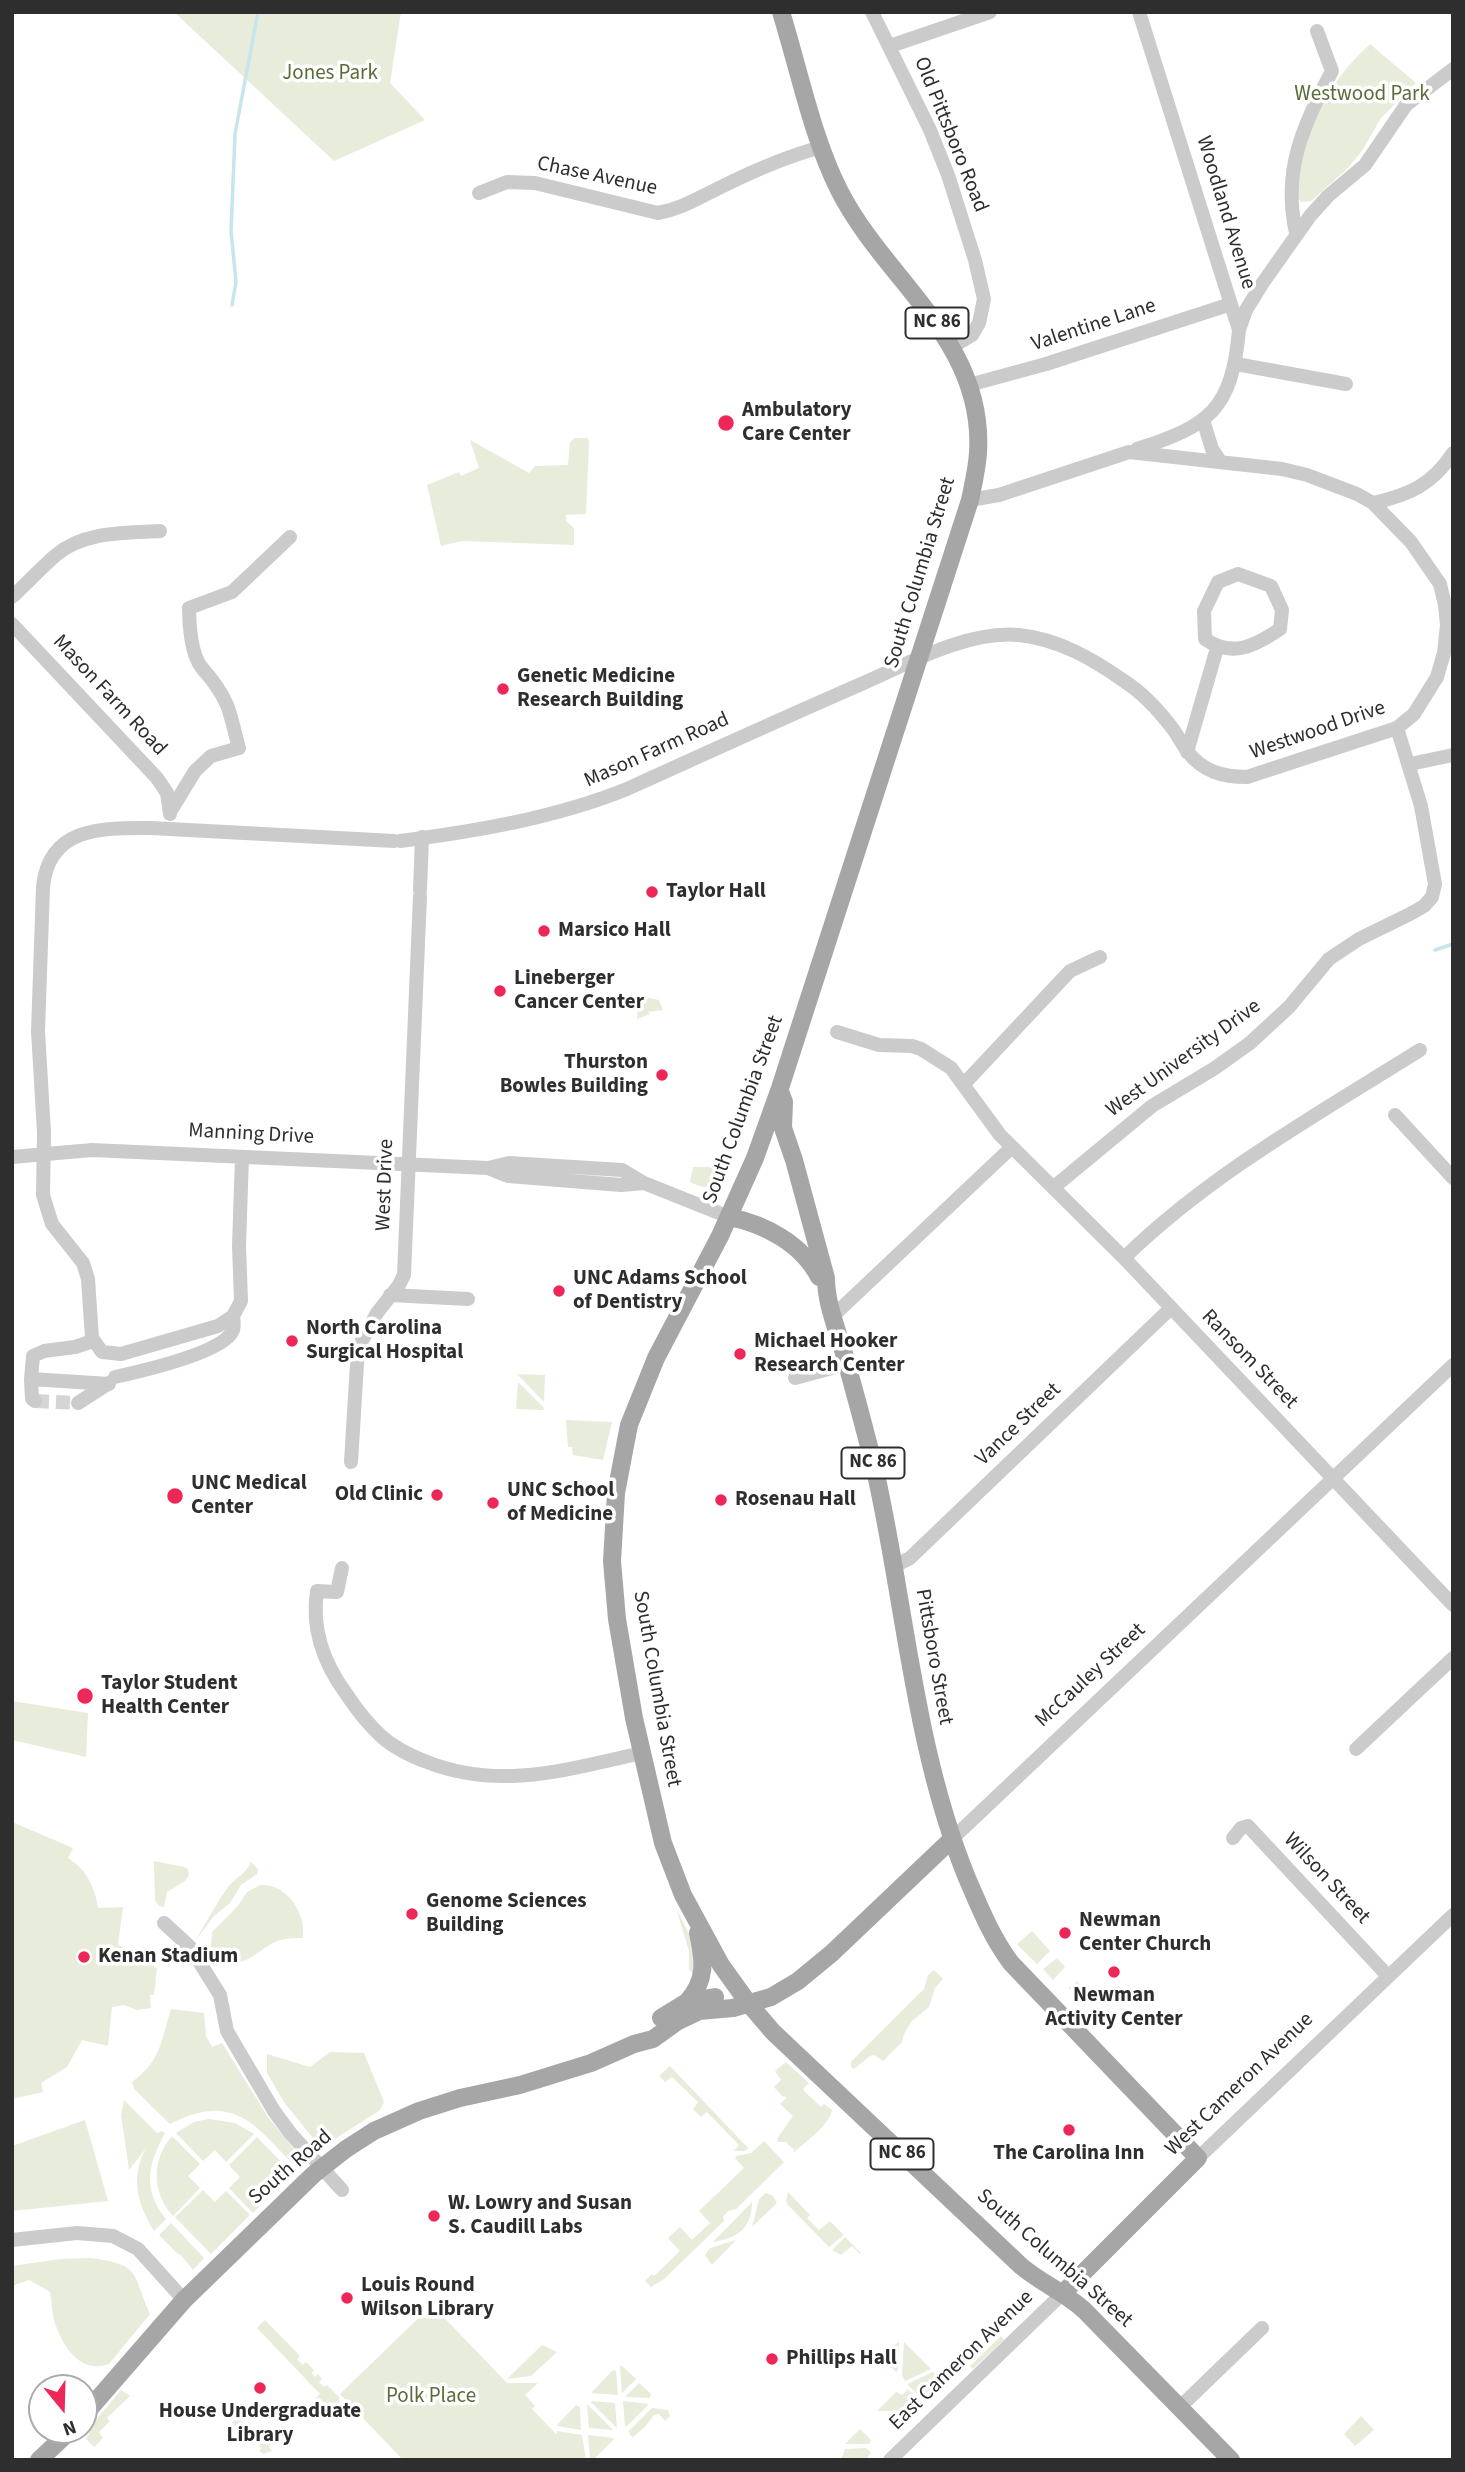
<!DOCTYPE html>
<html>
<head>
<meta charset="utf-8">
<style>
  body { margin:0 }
  #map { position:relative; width:1465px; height:2472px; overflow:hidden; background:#fff; font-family:"Source Sans 3",sans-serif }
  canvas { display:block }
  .frame { position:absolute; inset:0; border:14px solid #2e2e2e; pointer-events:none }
  .north { position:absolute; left:28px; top:2374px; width:70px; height:70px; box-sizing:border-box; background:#fff; border:2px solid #ababab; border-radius:50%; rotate:161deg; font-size:19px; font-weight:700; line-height:28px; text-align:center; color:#2e2e2e }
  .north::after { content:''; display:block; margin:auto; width:24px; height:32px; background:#ee2759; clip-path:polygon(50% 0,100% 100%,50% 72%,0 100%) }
</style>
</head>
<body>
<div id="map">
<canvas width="1465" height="2472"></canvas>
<div class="frame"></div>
<div class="north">N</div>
</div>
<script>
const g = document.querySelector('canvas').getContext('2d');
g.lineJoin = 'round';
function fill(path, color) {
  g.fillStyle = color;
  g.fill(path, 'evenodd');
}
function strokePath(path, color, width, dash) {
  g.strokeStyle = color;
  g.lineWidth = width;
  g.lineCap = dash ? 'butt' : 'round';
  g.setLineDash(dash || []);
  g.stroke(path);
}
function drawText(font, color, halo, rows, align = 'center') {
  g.font = font + ' "Source Sans 3",sans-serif';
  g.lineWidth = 7;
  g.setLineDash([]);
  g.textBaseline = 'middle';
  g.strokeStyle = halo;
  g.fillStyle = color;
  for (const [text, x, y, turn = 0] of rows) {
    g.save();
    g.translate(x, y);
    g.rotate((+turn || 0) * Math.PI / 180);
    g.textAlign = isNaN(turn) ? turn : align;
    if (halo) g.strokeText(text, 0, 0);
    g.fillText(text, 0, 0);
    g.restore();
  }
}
fill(new Path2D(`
  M 174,12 L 401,12 L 390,83 L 425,120 L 334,161 Z
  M 1370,44 L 1416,83 L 1381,118 L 1362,151 L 1346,170 L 1311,201 L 1301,202 L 1296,195 C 1303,134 1324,86 1370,44 Z
  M 575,438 L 588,438 L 589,443 L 586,514 L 566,515 L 566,521 L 574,528 L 574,545 L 462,541 L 441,546 L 427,485 L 459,472 L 461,476 L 479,468 L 470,440 L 529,473 L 535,466 L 568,465 L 570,442 Z
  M 649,998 L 659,1000 L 663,1010 L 648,1012 L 650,1014 L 637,1019 L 639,999 Z
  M 721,1159 L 732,1161 C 727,1185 712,1194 690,1182 L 693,1167 L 717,1167 Z
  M 517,1374 L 545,1375 L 544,1402 Z
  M 518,1382 L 544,1408 L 543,1410 L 516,1409 Z
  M 566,1420 L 612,1422 L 603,1460 L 573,1455 L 572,1447 L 568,1447 Z
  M 12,1701 L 88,1713 L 86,1757 L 12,1740 Z
  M 12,1822 L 73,1848 L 68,1858 C 86,1869 95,1887 98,1908 L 123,1907 L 118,1945 L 131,1950 L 146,1948 L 157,1953 L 154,1967 L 157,1968 L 154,1995 L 150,1995 L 151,2008 L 137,2010 L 124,2005 L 112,2007 L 108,2046 L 82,2040 L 67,2067 L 41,2083 L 43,2092 L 12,2099 Z
  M 154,1861 L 184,1867 L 188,1869 L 189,1875 L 185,1881 L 167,1892 L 164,1907 L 159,1906 L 155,1900 Z
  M 251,1862 L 258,1869 L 257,1874 L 241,1885 L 230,1903 L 214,1916 L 195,1941 C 206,1923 216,1904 228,1887 C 236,1877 245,1875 251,1862 Z
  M 260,1885 C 287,1883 306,1913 303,1938 C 293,1938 284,1938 275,1942 C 253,1953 234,1980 211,1947 L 212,1932 L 237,1907 L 247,1892 Z
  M 676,1908 L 693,1942 L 695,1975 L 689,1970 L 689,1951 Z
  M 1032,1931 L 1050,1951 L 1037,1964 L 1017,1944 Z
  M 1057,1958 L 1065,1967 L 1053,1980 L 1043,1969 Z
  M 934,1970 L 943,1979 L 935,1988 L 929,2007 L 912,2021 L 904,2034 L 902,2042 L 883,2061 L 874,2055 L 870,2056 L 854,2069 L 851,2067 L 851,2062 L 924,1989 L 928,1975 Z
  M 1077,1981 L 1091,1996 L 1083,2003 L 1069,1988 Z
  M 171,2009 L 204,2013 L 206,2036 L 212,2047 L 222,2043 L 268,2117 L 303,2160 L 296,2168 C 254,2123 233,2092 170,2124 L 134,2089 L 132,2082 C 161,2061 161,2041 171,2009 Z
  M 330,2052 L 364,2053 L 384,2102 L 380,2110 L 321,2148 L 284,2102 L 267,2073 L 267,2054 L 310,2067 Z
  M 786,2062 L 809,2083 L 803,2089 L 805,2092 L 821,2107 L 824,2104 L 832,2110 C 830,2125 805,2142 793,2153 L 794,2149 L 788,2145 L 787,2142 L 778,2142 L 777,2139 L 793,2116 L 780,2104 L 787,2097 L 782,2096 L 774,2087 L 781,2080 L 775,2071 Z
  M 670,2066 L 748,2148 L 745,2151 L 734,2151 L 739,2145 L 707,2112 L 701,2117 L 693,2109 L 698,2102 L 672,2077 L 665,2082 L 659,2076 Z
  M 124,2100 L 157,2133 L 162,2131 L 165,2133 C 149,2163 141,2188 166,2219 L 154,2231 C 137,2202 130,2179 146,2148 L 129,2170 L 121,2115 Z
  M 209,2119 L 235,2123 L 254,2134 L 226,2162 L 215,2150 L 203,2161 L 176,2133 L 194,2122 Z
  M 85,2120 L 108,2201 L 12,2211 L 12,2146 Z
  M 172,2136 L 200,2164 L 188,2176 L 200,2188 L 173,2216 C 152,2193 151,2160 172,2136 Z
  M 257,2137 L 293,2174 L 253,2213 L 229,2188 L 240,2177 L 229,2165 Z
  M 764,2141 L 784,2162 L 736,2209 L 728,2211 L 723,2217 L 724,2221 L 664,2279 L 651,2287 L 645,2281 L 652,2274 L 654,2276 L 680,2251 L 668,2238 L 680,2227 L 692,2240 L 710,2223 L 699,2211 L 744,2168 L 735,2158 L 737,2156 L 751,2153 Z
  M 203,2190 L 215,2202 L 226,2191 L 250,2215 L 211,2254 L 175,2217 Z
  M 788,2192 L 810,2215 L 807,2218 L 819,2230 L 830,2221 L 844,2235 L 829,2247 L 788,2205 L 786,2201 Z
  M 766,2193 L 773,2196 L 777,2203 L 752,2227 L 759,2199 Z
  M 752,2202 C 752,2229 737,2238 713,2242 Z
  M 171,2223 L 204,2258 L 193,2270 L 181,2255 L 178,2254 L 159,2235 Z
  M 845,2237 L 861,2253 L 860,2254 L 852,2246 L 841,2255 L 832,2250 Z
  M 736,2240 L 712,2265 L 705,2255 L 710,2248 Z
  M 91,2258 C 142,2265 132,2273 150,2314 L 109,2364 C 81,2374 65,2349 56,2326 C 52,2316 52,2303 50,2292 L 29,2280 L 12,2286 L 12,2266 L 60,2259 Z
  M 432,2305 L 507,2383 L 538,2383 L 525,2395 L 535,2406 L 532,2409 L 556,2434 L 557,2431 L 582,2435 L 586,2460 L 403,2460 L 340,2394 Z
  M 265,2320 L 300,2356 L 297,2359 L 303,2365 L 306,2362 L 314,2370 L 312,2373 L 315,2377 L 318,2374 L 322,2379 L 319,2382 L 324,2387 L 327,2385 L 339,2397 L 339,2402 L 327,2414 L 324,2411 L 327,2407 L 319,2398 L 299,2417 L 297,2416 L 320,2394 L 257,2328 Z
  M 1001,2336 L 1004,2340 L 973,2369 L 970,2366 Z
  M 899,2342 L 898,2370 L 896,2372 L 879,2354 Z
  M 904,2342 L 931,2369 L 905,2381 L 902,2375 Z
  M 542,2345 L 557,2352 L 531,2376 L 507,2379 Z
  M 621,2365 L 636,2379 L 622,2393 L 620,2367 Z
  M 613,2370 L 616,2371 L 618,2395 L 591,2393 Z
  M 933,2372 L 941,2379 L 921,2398 L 907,2384 Z
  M 639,2383 L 651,2394 L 650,2398 L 625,2397 Z
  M 908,2389 L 920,2402 L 921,2406 L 917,2410 L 912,2410 L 911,2408 L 908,2408 L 908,2411 L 877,2411 L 896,2392 L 902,2395 Z
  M 121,2390 L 130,2396 L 107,2418 L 110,2421 L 99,2432 L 103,2438 L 94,2447 L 86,2439 L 96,2420 Z
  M 590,2401 L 615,2403 L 617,2428 Z
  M 623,2401 L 649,2404 L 626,2427 L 625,2426 Z
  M 587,2404 L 613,2430 L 589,2428 Z
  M 576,2405 L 580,2407 L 581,2430 L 558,2426 L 557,2425 Z
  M 652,2408 L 668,2410 L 670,2416 L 665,2421 L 659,2414 L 654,2415 L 645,2427 L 633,2437 L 630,2435 L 629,2431 Z
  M 1361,2416 L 1374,2430 L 1355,2446 L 1344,2434 Z
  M 237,2417 L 264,2444 L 282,2426 L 288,2429 L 269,2447 L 272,2451 L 264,2454 L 259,2451 L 262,2448 L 256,2443 L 253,2445 L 233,2425 L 232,2422 Z
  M 860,2429 L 871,2440 L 869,2444 L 845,2444 Z
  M 588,2435 L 613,2438 L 614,2439 L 593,2460 L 590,2460 Z
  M 866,2448 L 871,2452 L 866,2460 L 841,2460 L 845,2449 Z`), '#e7ecdb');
strokePath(new Path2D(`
  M 232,305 L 236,282 L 231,231 L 235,134 L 258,12
  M 1435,950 L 1453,944`), '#c6e5ed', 3.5);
strokePath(new Path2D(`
  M 35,1401 L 78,1403`), '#d5d5d5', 14, [14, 7]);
strokePath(new Path2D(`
  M 872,12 L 930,130 L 948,175 L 975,260 L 984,299 L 979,323 L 972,335 L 952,347
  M 890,46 L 990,12
  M 479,193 L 507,182 L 535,183 L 658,213 C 681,209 698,198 719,188 C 751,172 787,156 822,147
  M 1296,233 C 1282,170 1303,126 1332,71 L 1317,31
  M 1239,330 L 1246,310 L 1262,284 L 1310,216 L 1328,196 L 1365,165 L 1406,105 L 1453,69
  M 1236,364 L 1346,384
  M 969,385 L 1046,364 L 1231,304
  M 1203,420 L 1212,449 L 1220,461
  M 1137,449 C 1210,426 1232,409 1239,330 L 1139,12
  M 1373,503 C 1409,495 1432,485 1453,453
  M 1238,574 L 1271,586 L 1282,610 L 1280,629 C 1255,646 1232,658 1205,639 L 1204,611 L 1218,582 Z
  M 12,597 C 27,583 41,568 56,555 C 84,531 125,533 160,531
  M 12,624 L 157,778 L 167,793 L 170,814
  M 1187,752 L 1217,648
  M 1410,764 L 1453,755
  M 170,812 L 195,771 L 211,756 L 239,748 C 235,734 232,718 227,705 C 221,691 211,678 202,668 C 191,655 189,624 189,608 L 232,592 L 290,537
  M 400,841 C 477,831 555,818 627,789 C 704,754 781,719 859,685 C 905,665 967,630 1019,635 C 1058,639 1093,659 1124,681 C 1143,693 1160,712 1173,729 C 1178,736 1182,744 1187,751 C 1203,772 1223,777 1247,777 L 1397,728 L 1414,714 L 1437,677 L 1444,653 L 1447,625 L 1445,605 L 1440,584 L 1411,542 L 1373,503 L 1357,494 L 1307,475 L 1282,469 L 1129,452 L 999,495 L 970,500
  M 420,890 L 422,837
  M 837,1032 L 879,1045 L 912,1046 L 921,1049 L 951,1068 L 1000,1135 L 1124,1258 L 1453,1605
  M 964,1084 L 1070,971 L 1100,957
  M 1395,1115 L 1453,1178
  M 12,1157 L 92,1150 L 488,1168 L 509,1163 L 622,1170 L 644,1183 L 729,1217
  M 242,1157 L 239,1246 L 241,1301 L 233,1316 L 218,1326 L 121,1354 L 102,1352 L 92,1338 L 88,1279 L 83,1263 L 52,1224 L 43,1195 L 44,1132 L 38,1031 L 43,887 C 49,826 103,828 151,828 L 394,841
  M 488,1168 L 508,1176 L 621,1185 L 644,1183
  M 1054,1187 L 1152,1106 L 1215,1068 L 1250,1043 L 1289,1007 L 1329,959 L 1359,939 L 1410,914 L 1424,906 L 1432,897 L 1435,884 L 1421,806 L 1397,728
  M 1124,1258 C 1210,1174 1318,1114 1420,1050
  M 390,1295 L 468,1299
  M 833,1316 L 1012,1147
  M 115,1377 C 142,1371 211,1355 229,1336 C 235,1330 234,1324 233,1316
  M 795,1378 L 847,1364
  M 31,1379 L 109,1384
  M 35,1401 L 32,1399 L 31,1379 L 33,1356 L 44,1351 L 75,1347 L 93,1341
  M 78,1403 L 109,1383
  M 351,1462 L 358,1348 L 377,1313 L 399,1285 L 404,1275 L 420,896
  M 893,1567 L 910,1558 L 1170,1309
  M 342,1568 L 337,1592 L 317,1591 C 311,1630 324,1664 347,1695 C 357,1710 368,1724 381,1736 C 395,1749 411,1756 427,1762 C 501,1791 568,1769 642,1753
  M 1356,1749 L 1453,1658
  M 1233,1838 L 1241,1828 L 1248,1826 L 1387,1975
  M 952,1839 L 1453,1365
  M 164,1923 L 190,1947 L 220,1995 L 227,2031 L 274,2111 L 291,2134 L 342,2190
  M 1198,2158 L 1453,1915
  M 12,2240 L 77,2233 L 113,2236 L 138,2249 L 184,2300
  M 1180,2407 L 1262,2328
  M 890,2460 L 1063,2293`), '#cbcbcb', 14);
strokePath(new Path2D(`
  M 781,12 C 799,70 812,136 839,190 C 885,281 985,340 978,453 C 977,469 973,485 970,500 L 780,1088 L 755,1158 L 720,1236 L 656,1358 L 629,1425 L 616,1493 L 612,1561 L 617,1619 L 634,1718 L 663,1843 L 683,1895 L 721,1965 L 749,2004 L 773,2032 L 1021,2266 C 1041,2283 1064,2292 1084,2310 L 1231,2460
  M 781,1094 L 784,1102 L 783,1128 L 794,1160 L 826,1278 C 826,1303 836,1326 843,1350 C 855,1393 867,1436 877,1479 C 906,1612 915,1750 967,1878 C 980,1908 991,1936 1011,1963 L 1198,2158 L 1063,2293
  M 729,1217 C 765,1224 802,1244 819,1277
  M 687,2002 C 707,1980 704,1960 698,1933
  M 661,2018 L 687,2002 L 715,1997
  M 84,2415 L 184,2300 L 314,2174 L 346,2149 L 374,2131 L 419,2111 L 460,2098 L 520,2085 L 591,2063 L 634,2044 L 653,2039 L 678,2021 L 699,2011 L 733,2008 L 771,1997 L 798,1981 L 832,1953 L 952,1839
  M 39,2460 L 71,2430`), '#a6a6a6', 18);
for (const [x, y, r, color] of [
  [726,423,9,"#ee2759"],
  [503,689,7,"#ee2759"],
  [652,892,7,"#ee2759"],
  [544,931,7,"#ee2759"],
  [500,991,7,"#ee2759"],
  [662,1075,7,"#ee2759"],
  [559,1291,7,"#ee2759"],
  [292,1341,7,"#ee2759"],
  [740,1354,7,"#ee2759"],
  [437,1495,7,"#ee2759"],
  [175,1496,9,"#ee2759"],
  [721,1500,7,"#ee2759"],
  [493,1503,7,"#ee2759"],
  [85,1696,9,"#ee2759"],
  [412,1914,7,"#ee2759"],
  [1065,1933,7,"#ee2759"],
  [84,1957,7,"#ee2759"],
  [1114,1972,7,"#ee2759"],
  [1069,2130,7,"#ee2759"],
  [434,2216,7,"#ee2759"],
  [347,2298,7,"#ee2759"],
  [772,2359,7,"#ee2759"],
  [260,2388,7,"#ee2759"]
]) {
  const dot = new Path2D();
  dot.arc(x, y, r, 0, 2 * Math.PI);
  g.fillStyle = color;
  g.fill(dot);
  strokePath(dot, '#fff', 2.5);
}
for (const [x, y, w] of [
  [937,323,63],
  [873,1463,63],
  [902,2154,63]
]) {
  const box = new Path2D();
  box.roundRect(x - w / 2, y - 15.5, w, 31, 5);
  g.fillStyle = '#fff';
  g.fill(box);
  strokePath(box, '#2e2e2e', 2);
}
drawText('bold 19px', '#2e2e2e', null, [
  ["NC 86",937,323],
  ["NC 86",873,1463],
  ["NC 86",902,2154]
]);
drawText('21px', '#5a6c39', '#fff', [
  ["Jones Park",330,74],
  ["Westwood Park",1362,95],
  ["Polk Place",431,2397]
]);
drawText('21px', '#2e2e2e', '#fff', [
  ["Old Pittsboro Road",950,135,68],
  ["Chase Avenue",597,177,12],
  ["Woodland Avenue",1225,213,73],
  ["Valentine Lane",1094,326,-18],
  ["South Columbia Street",921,573,-73],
  ["Mason Farm Road",109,696,47],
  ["Westwood Drive",1318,731,-19],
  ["Mason Farm Road",657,751,-24],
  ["West University Drive",1184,1059,-36],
  ["South Columbia Street",744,1110,-70],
  ["Manning Drive",251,1135,3],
  ["West Drive",386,1185,-88],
  ["Ransom Street",1249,1360,46],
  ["Vance Street",1019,1425,-44],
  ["Pittsboro Street",933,1657,80],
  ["McCauley Street",1091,1676,-43],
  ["South Columbia Street",656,1689,80],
  ["Wilson Street",1326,1879,47],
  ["West Cameron Avenue",1240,2085,-44],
  ["South Road",291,2168,-41],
  ["South Columbia Street",1054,2259,41],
  ["East Cameron Avenue",962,2361,-44]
]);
drawText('bold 21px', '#2e2e2e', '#fff', [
  ["Ambulatory",742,411],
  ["Care Center",742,435],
  ["Genetic Medicine",517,677],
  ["Research Building",517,701],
  ["Taylor Hall",666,892],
  ["Marsico Hall",558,931],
  ["Lineberger",514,979],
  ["Cancer Center",514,1003],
  ["Thurston",648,1063,"right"],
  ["Bowles Building",648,1087,"right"],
  ["UNC Adams School",573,1279],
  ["of Dentistry",573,1303],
  ["North Carolina",306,1329],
  ["Surgical Hospital",306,1353],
  ["Michael Hooker",754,1342],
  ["Research Center",754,1366],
  ["UNC Medical",191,1484],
  ["Center",191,1508],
  ["UNC School",507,1491],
  ["of Medicine",507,1515],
  ["Old Clinic",423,1495,"right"],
  ["Rosenau Hall",735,1500],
  ["Taylor Student",101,1684],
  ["Health Center",101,1708],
  ["Genome Sciences",426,1902],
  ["Building",426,1926],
  ["Newman",1079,1921],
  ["Center Church",1079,1945],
  ["Kenan Stadium",98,1957],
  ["Newman",1114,1996,"center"],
  ["Activity Center",1114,2020,"center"],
  ["The Carolina Inn",1069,2154,"center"],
  ["W. Lowry and Susan",448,2204],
  ["S. Caudill Labs",448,2228],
  ["Louis Round",361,2286],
  ["Wilson Library",361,2310],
  ["Phillips Hall",786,2359],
  ["House Undergraduate",260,2412,"center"],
  ["Library",260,2436,"center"]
], 'left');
</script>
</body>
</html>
